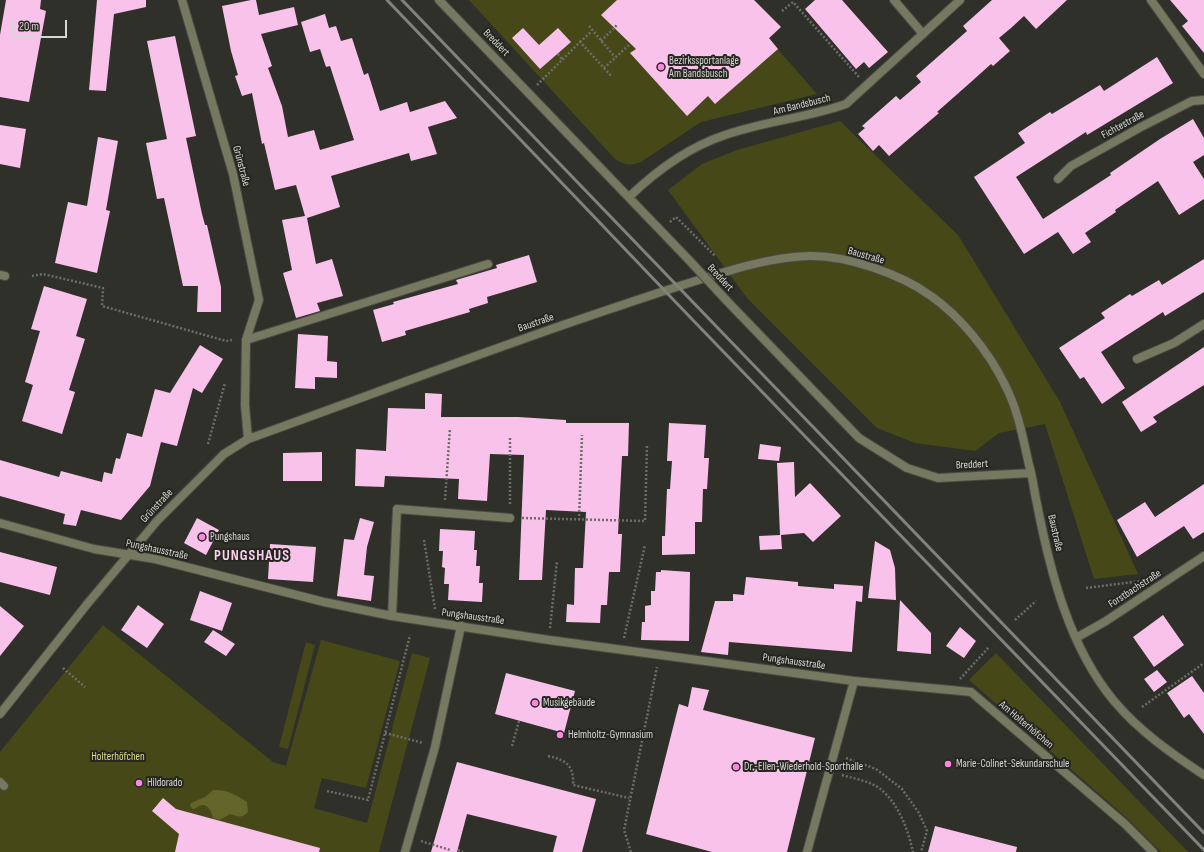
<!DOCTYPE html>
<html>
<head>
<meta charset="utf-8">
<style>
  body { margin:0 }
  #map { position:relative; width:1204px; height:852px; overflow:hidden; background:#2f302a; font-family:"Sofia Sans Condensed",sans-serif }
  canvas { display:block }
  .scale { position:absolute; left:12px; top:20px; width:55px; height:18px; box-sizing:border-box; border:2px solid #d6d6d2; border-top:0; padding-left:5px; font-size:12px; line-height:14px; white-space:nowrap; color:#d6d6d2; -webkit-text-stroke:3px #252620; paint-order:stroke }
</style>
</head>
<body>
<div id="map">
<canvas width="1204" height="852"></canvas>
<div class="scale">20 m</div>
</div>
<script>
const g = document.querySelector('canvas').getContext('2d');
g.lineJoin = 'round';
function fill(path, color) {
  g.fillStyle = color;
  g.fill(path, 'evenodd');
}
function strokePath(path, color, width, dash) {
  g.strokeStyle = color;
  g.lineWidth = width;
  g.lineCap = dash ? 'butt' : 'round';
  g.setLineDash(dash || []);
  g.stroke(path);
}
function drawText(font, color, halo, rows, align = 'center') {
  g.font = font + ' "Sofia Sans Condensed",sans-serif';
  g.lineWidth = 4;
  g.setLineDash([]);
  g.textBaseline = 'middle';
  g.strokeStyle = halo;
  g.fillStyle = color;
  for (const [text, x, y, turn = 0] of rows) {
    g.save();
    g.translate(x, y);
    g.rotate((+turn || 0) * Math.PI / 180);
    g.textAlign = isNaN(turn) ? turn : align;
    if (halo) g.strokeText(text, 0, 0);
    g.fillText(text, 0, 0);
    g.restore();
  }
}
fill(new Path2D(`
  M 469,0 L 754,0 L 781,27 L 769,39 L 817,94 L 701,122 L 641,162 C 630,166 624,165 615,159 Z
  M 840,121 L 958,235 L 1060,402 L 1138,574 L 1094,579 L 1045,424 L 999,433 L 975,451 L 915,443 L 877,428 L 747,298 L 668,190 L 702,164 L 737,150 Z
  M 103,625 L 273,762 L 286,766 L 321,640 L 400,661 L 366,788 L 322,778 L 314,808 L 367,823 L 412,653 L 430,658 L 379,852 L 0,852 L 0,752 Z
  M 306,642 L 315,645 L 288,749 L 279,747 Z
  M 996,653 L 1188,852 L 1161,852 L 1129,820 L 969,680 Z`), '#474818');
fill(new Path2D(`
  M 213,790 C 226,789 237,795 247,802 L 248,812 C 242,819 237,816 230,814 L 220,820 L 213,818 C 212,812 207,802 199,806 C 197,807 195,809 193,809 L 190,806 L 191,803 L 205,797 Z`), '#63652a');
fill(new Path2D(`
  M 6,0 L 41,0 L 40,9 L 46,11 L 29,102 L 0,97 L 0,35 Z
  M 97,0 L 146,0 L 146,7 L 114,14 L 106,91 L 89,90 Z
  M 251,0 L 256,0 L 259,15 L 294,7 L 298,25 L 261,34 L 272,66 L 268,68 L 282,106 L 288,137 L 314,130 L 320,150 L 354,140 L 330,66 L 326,67 L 320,49 L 310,52 L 301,22 L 325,14 L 329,28 L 336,26 L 341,41 L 352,38 L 364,75 L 368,73 L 380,111 L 407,102 L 410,112 L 445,101 L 457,118 L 428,127 L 437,154 L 411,161 L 409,153 L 331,176 L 340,207 L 307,218 L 316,264 L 332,259 L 343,296 L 317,303 L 320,311 L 296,318 L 283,273 L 292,270 L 282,220 L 305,216 L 296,185 L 275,190 L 264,143 L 262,144 L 252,93 L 242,96 L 235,76 L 238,75 L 231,51 L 222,6 Z
  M 617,0 L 754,0 L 781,27 L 769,38 L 778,49 L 715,104 L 708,96 L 687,116 L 630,53 L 636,49 L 601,15 Z
  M 815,0 L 842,0 L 888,52 L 869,68 L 864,62 L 856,69 L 805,9 Z
  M 992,0 L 1067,0 L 1036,29 L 1024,16 L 1011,28 L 999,38 L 1010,51 L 993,66 L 991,64 L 971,82 L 937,112 L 939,113 L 889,156 L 879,145 L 873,151 L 858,134 L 865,128 L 862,126 L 896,96 L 900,100 L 921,82 L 916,76 L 967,31 L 963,26 Z
  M 1170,0 L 1204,0 L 1204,53 L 1182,26 L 1188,21 Z
  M 523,28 L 539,45 L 558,28 L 571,42 L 540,69 L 512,38 Z
  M 175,36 L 196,136 L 186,138 L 202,214 L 205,225 L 207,225 L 221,287 L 221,312 L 197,312 L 198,286 L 183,286 L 164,198 L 157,199 L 146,143 L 167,139 L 147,41 Z
  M 1157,57 L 1173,83 L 1087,135 L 1086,132 L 1016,177 L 1043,219 L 1111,175 L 1110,173 L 1160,139 L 1193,119 L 1204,138 L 1204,155 L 1193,162 L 1204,179 L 1204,199 L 1179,215 L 1158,181 L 1115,210 L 1116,212 L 1085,233 L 1091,242 L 1073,254 L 1058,232 L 1024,254 L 974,177 L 1025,143 L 1018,133 L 1050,112 L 1052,114 L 1100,85 L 1104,91 Z
  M 0,125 L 26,129 L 20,168 L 0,164 Z
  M 98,137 L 118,141 L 106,210 L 110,211 L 97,273 L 55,263 L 68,202 L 87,206 Z
  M 529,255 L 537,282 L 487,297 L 488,303 L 469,309 L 470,312 L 405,331 L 406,335 L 382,342 L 373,310 L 394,304 L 393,302 L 458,284 L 456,280 L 497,268 L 496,265 Z
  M 1204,259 L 1204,292 L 1165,316 L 1163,312 L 1101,352 L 1125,388 L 1102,404 L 1084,377 L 1080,379 L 1059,348 L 1105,318 L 1101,313 L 1130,294 L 1132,296 L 1159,280 L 1162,285 Z
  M 44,286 L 87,299 L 76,336 L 85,339 L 69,390 L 75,392 L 62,434 L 22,421 L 33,385 L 25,382 L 40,331 L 31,329 Z
  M 298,334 L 328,336 L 327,361 L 337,362 L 337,378 L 315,377 L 315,389 L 295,388 Z
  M 200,345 L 223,359 L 202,393 L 193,388 L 177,446 L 161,442 L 150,486 L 121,520 L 81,510 L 76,526 L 63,524 L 65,514 L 0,496 L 0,460 L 59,477 L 61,471 L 102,482 L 104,472 L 112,474 L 116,458 L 120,459 L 127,433 L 142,437 L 155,389 L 170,393 Z
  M 1204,347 L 1204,385 L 1153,417 L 1157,422 L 1141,432 L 1122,402 Z
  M 425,393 L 442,394 L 441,417 L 518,417 L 566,420 L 566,423 L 629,423 L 628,456 L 622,456 L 620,494 L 618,534 L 622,534 L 620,572 L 609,572 L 607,605 L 601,605 L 600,623 L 566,622 L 567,604 L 574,605 L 575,568 L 583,568 L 586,512 L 546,510 L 542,580 L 519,580 L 524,455 L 490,454 L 487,501 L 458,499 L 459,479 L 385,476 L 384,487 L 355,486 L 356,449 L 386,451 L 388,408 L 425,409 Z
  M 669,423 L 706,425 L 704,458 L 709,458 L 707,489 L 703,489 L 702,522 L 695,522 L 695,554 L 662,555 L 662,536 L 665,536 L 667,489 L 670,489 L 672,461 L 667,461 Z
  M 760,444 L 781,447 L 779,461 L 758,459 Z
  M 322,452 L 322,481 L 283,481 L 283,453 Z
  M 794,462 L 795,497 L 810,483 L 841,516 L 813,542 L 804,533 L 781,535 L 782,549 L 760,550 L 759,536 L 780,535 L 777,463 Z
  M 1204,484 L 1204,532 L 1193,539 L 1184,526 L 1137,557 L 1117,520 L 1145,502 L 1155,517 Z
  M 197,518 L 219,530 L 206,555 L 184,543 Z
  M 360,518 L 374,522 L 367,547 L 364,575 L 374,576 L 371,601 L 337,596 L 344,539 L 354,540 Z
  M 440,529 L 475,531 L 474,550 L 477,550 L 476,566 L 480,566 L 479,583 L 483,583 L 482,602 L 448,600 L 449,584 L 444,584 L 445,568 L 442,567 L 443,551 L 439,551 Z
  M 875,541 L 890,550 L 895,568 L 896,600 L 868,598 Z
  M 270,544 L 316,547 L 313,582 L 268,579 Z
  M 0,552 L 57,567 L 50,595 L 0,582 Z
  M 661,570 L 690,572 L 689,641 L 641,640 L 642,622 L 645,622 L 645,606 L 651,605 L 651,591 L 655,591 L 656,572 L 661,572 Z
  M 746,577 L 798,582 L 798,586 L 834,589 L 834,584 L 863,586 L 862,602 L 856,601 L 852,652 L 729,642 L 728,655 L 701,652 L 715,601 L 733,601 L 733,594 L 744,595 Z
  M 200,591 L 232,603 L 222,631 L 190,620 Z
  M 900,600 L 931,633 L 931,654 L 897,651 Z
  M 138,605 L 164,624 L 147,648 L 121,630 Z
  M 0,606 L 24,626 L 0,656 Z
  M 1163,615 L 1184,645 L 1154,667 L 1133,637 Z
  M 960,627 L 976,641 L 964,658 L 946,646 Z
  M 213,630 L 235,644 L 226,656 L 204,642 Z
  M 1157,670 L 1167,682 L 1154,692 L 1144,679 Z
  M 506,673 L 575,691 L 564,733 L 495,714 Z
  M 1192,676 L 1204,693 L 1204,734 L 1189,714 L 1184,718 L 1167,693 Z
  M 692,687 L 709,690 L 703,710 L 815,738 L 787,852 L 712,852 L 646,834 L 679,704 L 688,707 Z
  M 457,762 L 596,799 L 582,852 L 553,852 L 557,836 L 467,814 L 457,852 L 431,852 Z
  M 163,798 L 176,809 L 320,848 L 319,852 L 175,852 L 179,834 L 152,811 Z
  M 935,826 L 1017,847 L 1016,852 L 928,852 Z`), '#f9c2ea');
const service = new Path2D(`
  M 894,0 L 923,34
  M 1151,0 L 1204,74
  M 0,275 L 5,276
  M 246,340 L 488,264
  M 392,616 L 397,509 L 510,518
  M 951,690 L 971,692 L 1125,824 L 1153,852
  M 0,782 L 4,786
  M 405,852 L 435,747 L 461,626
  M 807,852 L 854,681`);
const minor = new Path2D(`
  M 182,0 L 233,174 L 259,300 L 246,340 L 245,405 L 248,439
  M 439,0 L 688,259
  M 1058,179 L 1071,166 L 1141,127 L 1192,101 L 1204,100
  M 629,197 C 657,170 689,147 725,135 C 765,121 807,118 846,104 L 960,0
  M 726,300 L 859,438 L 907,468 L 938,478 L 1031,473
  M 1137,359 L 1174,343 L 1204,324
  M 0,523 L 94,549 L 155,559 L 324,602 L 392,616 L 549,640 L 854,681 L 951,690
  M 1076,638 L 1106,621 L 1204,556
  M 0,714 L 88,603 L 157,521 L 224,454 L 248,439 C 354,401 459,361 566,324 C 607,310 648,296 689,283 C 727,271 769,257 809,256 C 846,255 901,274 931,296 C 961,317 989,352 1005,385 C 1018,410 1023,438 1029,465 C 1033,478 1034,491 1037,504 C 1050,571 1069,647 1114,701 C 1139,731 1172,754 1204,775`);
strokePath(service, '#4a4b45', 10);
strokePath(minor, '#4a4b45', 10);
strokePath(new Path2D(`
  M 782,11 L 793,2 L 859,77
  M 589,26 L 615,57
  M 601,41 L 617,25
  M 580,42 L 592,31
  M 558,54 L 562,59
  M 604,68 L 612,77
  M 537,85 L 580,42 L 604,68 L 630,44
  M 670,222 L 676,217 L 715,256
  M 32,276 L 43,274 L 103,288 L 102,306 L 226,341 L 232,340
  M 208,444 L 225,383
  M 445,500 L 450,428
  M 510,504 L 510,437
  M 522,518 L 645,521 L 647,445
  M 579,520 L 582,435
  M 424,540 L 435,609
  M 1086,588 L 1141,581
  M 1015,620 L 1036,601
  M 550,628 L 557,561
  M 624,638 L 645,545
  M 63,668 L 85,687
  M 960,679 L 989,647
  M 1142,707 L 1204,663
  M 385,733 L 423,743
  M 512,746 L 519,721
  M 548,756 C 567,760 574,766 573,785 L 629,798
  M 846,758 L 876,769 L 902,789 L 919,813 L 927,831 L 921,852
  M 842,775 C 852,778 863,780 872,784 C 896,795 908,829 913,852
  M 327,791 L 368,800 L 410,635
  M 421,841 L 450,850
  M 458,850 L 463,852
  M 631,852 L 624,830 L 657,667`), '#6d6d68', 2.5, [2, 2]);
strokePath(service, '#76785f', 8);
strokePath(minor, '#76785f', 8);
strokePath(new Path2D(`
  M 387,0 L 688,315 L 1204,850
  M 402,0 L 1204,833`), '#81827d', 3);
const minorBridge = new Path2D(`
  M 688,259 L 726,300`);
strokePath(minorBridge, '#4a4b45', 10, []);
strokePath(minorBridge, '#76785f', 8);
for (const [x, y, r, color] of [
  [661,67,4,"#fd86e1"],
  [202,537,4,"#fd86e1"],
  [535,703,4,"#fd86e1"],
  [560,735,4,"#fd86e1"],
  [948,764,4,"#fd86e1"],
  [736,767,4,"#fd86e1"],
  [139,783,4,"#fd86e1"]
]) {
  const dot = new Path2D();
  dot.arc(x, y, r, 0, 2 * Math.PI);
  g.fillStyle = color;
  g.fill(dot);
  strokePath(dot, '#252620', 1.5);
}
drawText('11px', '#d6d6d2', '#252620', [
  ["Breddert",496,43,46],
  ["Am Bandsbusch",802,105,-14],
  ["Fichtestraße",1123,125,-29],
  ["Grünstraße",241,166,75],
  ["Baustraße",866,256,16],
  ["Breddert",720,278,47],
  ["Baustraße",536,323,-19],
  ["Breddert",972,465,-3],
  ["Grünstraße",157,506,-47],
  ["Baustraße",1055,533,77],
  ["Pungshausstraße",157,550,12],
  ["Forstbachstraße",1135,589,-33],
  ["Pungshausstraße",473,617,8],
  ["Pungshausstraße",794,662,8],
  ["Am Holterhöfchen",1026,725,40]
]);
drawText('11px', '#d6d6d2', '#252620', [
  ["Bezirkssportanlage",669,61],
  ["Am Bandsbusch",669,74],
  ["Pungshaus",210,537],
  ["Musikgebäude",543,703],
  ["Helmholtz-Gymnasium",568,735],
  ["Marie-Colinet-Sekundarschule",956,764],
  ["Dr.-Ellen-Wiederhold-Sporthalle",744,767],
  ["Hildorado",147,783]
], 'left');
drawText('11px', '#dbde86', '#252620', [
  ["Holterhöfchen",118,757]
]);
g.letterSpacing = '1px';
drawText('bold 15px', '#f9d0ed', '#252620', [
  ["PUNGSHAUS",252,556]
]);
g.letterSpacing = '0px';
</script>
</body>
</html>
